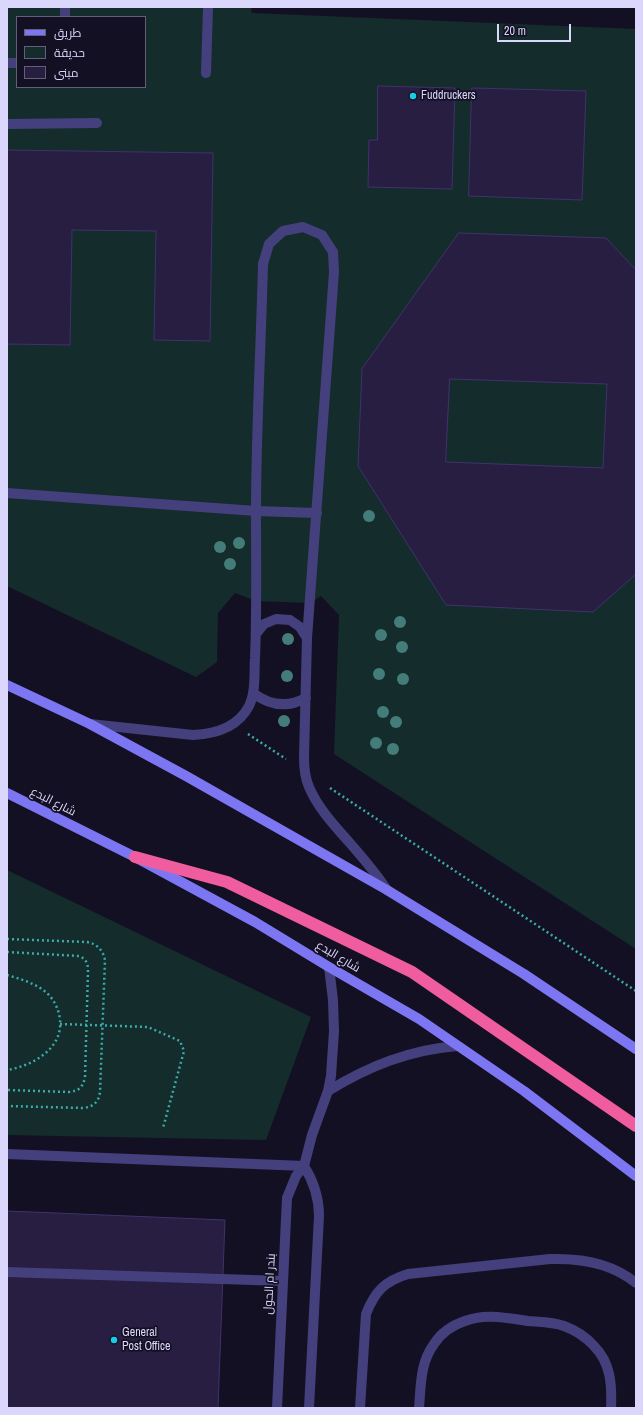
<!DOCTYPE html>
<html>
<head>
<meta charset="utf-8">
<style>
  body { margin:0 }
  #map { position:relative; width:643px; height:1415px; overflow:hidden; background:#141023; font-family:"Archivo Narrow",Cairo,sans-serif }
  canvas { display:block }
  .frame { position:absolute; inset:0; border:8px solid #dbd6fb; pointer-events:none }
  .legend { position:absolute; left:16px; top:16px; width:130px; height:72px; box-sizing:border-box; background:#141023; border:1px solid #645f79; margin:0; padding:5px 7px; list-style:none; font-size:12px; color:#dbd6fb }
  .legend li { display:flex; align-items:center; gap:8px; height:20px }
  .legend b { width:20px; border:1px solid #645f79 }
  .scale { position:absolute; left:497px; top:24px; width:74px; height:18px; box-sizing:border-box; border:2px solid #dbd6fb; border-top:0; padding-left:5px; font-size:12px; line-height:14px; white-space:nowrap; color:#dbd6fb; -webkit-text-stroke:3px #141023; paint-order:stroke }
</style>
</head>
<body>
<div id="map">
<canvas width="643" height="1415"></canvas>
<div class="frame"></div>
<ul class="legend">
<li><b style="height:5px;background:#7d76f2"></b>طريق</li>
<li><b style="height:11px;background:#142c2c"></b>حديقة</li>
<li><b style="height:11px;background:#271e42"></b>مبنى</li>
</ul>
<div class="scale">20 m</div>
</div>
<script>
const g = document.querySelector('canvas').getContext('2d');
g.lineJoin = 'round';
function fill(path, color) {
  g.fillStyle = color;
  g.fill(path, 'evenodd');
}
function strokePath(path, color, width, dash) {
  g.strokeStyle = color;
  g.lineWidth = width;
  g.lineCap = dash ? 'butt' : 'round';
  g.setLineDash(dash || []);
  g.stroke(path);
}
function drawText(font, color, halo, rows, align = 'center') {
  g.font = font + ' "Archivo Narrow",Cairo,sans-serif';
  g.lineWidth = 3.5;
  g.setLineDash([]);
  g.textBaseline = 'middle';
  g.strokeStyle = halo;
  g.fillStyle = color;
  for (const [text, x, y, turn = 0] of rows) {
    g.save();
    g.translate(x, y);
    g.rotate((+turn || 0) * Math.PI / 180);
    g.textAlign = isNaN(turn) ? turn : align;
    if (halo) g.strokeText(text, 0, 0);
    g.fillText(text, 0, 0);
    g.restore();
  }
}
fill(new Path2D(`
  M 7,7 L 251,7 L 252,13 L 636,29 L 636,949 L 334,754 L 339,615 L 321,596 L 310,603 L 256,601 L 235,593 L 218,613 L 217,662 L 196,677 L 7,586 ZM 17,17 L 145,17 L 145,87 L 17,87 Z
  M 7,870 L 311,1017 L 266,1140 L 7,1135 Z`), '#142c2c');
const building = new Path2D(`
  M 378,86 L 455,88 L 452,189 L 368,187 L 369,140 L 377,140 Z
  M 472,88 L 586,91 L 582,200 L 469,196 Z
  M 7,150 L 213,153 L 210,341 L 154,340 L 156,231 L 72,230 L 70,345 L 7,344 Z
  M 459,233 L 606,238 L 636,270 L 636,574 L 593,612 L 446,605 L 358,466 L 362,369 ZM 450,379 L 607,384 L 603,468 L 446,462 Z
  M 7,1211 L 225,1220 L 218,1408 L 7,1408 Z`);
fill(building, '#271e42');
strokePath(building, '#40326c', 1);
strokePath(new Path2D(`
  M 248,734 L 286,759
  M 330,788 L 636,991
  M 7,939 L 87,942 C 97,944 103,950 105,960 L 100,1092 C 99,1102 93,1107 83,1108 L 7,1106
  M 7,952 L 79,956 C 86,959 88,963 88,971 L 85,1077 C 83,1087 79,1091 69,1092 L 7,1090
  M 7,975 C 21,979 38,984 49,995 C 55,1002 59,1010 60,1020 C 63,1049 32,1066 7,1070
  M 60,1024 L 148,1027 L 180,1041 L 184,1051 L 163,1128`), '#3aaba7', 2.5, [2, 3]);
strokePath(new Path2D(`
  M 65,17 L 65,7
  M 7,63 L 17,63
  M 206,73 L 208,7
  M 7,124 L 97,123
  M 7,493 L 256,511 L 317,513
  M 256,634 L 264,624 L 276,619 L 290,620 L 300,627 L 307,638
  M 253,693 C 270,706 287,708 306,698
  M 90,724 L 193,735 C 215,734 238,727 249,706 C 256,692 254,673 255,658 C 257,610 256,561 256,513 C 256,430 261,347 263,264 L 269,244 L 283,231 L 303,227 L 322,235 L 333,252 L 334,272 L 307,638 L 304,757 C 304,767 305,778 309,787 C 318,808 334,825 349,842 C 363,858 376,873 387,890
  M 7,1154 L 304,1166
  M 7,1272 L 283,1281
  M 360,1408 L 366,1314 C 375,1291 385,1281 408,1274 L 550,1259 C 580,1258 612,1263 636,1283
  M 419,1408 C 421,1385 420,1363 434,1344 C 441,1333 453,1325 465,1321 C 485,1313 507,1318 528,1321 C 540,1322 553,1322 564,1326 C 575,1330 586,1337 594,1346 C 611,1363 612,1385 611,1408`), '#44407d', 10);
strokePath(new Path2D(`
  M 328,1091 C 369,1066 409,1050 457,1046
  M 304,1166 C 314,1182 319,1197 319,1216 L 309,1408
  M 277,1408 L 287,1198 L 296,1176 L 304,1166 L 312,1135 L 328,1091 L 331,1076 L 334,1031 L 333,1000 L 329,967`), '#44407d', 10);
strokePath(new Path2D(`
  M 7,685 L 90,724 L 186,776 L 387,890 L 524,974 L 636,1049
  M 7,793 L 135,857 L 255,922 L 329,967 L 419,1019 L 524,1091 L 636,1176`), '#7d76f2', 10);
strokePath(new Path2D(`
  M 135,857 L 227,882 L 412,972 L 636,1126`), '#ef5d9f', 12);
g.fillStyle = '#437c78';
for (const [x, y] of [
  [369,516],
  [239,543],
  [220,547],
  [230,564],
  [400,622],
  [381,635],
  [288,639],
  [402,647],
  [379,674],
  [287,676],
  [403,679],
  [383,712],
  [284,721],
  [396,722],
  [376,743],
  [393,749]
]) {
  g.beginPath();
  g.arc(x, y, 6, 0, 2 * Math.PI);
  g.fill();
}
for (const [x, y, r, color] of [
  [413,96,4,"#16cce7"],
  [114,1340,4,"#16cce7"]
]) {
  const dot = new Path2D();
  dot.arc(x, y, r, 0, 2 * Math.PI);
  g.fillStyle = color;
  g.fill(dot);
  strokePath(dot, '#141023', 1.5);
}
drawText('12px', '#dbd6fb', '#141023', [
  ["Fuddruckers",421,96],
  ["General",122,1333],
  ["Post Office",122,1347]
], 'left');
drawText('12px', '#dbd6fb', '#141023', [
  ["شارع البدع",53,802,27],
  ["شارع البدع",338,957,31],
  ["بندر ام الحول",270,1284,-87]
]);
</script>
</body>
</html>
